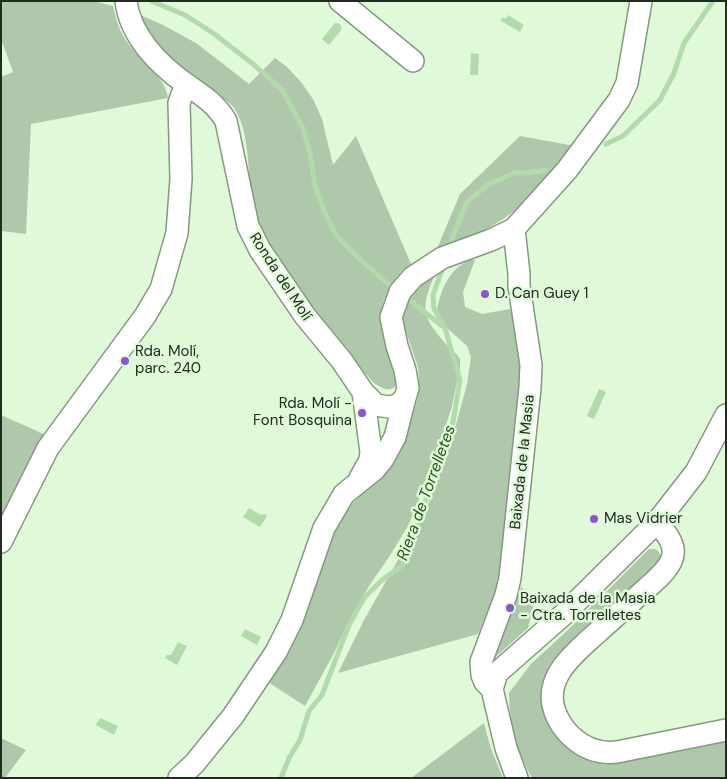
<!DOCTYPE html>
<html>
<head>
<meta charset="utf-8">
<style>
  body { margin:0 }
  #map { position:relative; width:727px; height:779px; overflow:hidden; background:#dff9d9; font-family:"DM Sans",sans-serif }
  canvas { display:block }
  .frame { position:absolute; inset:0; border:2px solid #222b20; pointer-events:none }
</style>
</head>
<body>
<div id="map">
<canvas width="727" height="779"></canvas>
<div class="frame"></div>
</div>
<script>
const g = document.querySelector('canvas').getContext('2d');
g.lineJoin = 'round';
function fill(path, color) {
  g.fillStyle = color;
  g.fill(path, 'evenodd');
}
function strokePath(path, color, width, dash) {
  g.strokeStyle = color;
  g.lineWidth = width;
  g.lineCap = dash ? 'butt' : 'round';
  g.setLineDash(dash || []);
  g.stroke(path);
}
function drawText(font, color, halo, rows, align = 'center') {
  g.font = font + ' "DM Sans",sans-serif';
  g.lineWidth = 5;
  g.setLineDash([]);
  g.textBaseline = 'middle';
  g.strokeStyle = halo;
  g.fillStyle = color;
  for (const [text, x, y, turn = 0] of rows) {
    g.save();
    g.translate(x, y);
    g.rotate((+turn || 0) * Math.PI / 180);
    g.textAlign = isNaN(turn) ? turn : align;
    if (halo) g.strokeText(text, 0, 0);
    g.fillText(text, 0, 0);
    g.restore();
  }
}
fill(new Path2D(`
  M 1,1 L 93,1 L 113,6 C 116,19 119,31 127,42 C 140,60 165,76 168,98 L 31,124 L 26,234 L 1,231 L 1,77 L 13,72 L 1,39 Z
  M 140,15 L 161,24 L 196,43 L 249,84 L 275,58 L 287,67 L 301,82 L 313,99 L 322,119 L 333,165 L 356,136 L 411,264 C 396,277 378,299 382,321 C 384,335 393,347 395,362 C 396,369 396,377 397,385 C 389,393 382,388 374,383 C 338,345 308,305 280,262 C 273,251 263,239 258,227 C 244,192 255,139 234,108 C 229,101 217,95 210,89 C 185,69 152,46 140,15 Z
  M 520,136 L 575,146 C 560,164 545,182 529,198 C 503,224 469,238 436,251 L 460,194 Z
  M 469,260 L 475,260 L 463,292 L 465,307 L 482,314 L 510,309 L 520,348 L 522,379 L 501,571 L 496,592 L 478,634 L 338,673 L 363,622 L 425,512 L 437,481 L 457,421 L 467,384 L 471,357 L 467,346 L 448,329 L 437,310 C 441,289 449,270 469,260 Z
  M 436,272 C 421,307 420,315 446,344 C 451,349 456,353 460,359 L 460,367 L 452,406 L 434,463 L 408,526 L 389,557 L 369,586 L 348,623 L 334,653 L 305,706 L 268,682 L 333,532 L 345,511 L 377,479 L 409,427 L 418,397 L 416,395 L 419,381 L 418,367 L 403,323 L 402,315 L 409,297 L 416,287 Z
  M 1,415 L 46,435 L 1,523 Z
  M 649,549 L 655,549 C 661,552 662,557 658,563 L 551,668 C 528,709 552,725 579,753 L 726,739 L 726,778 L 532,778 C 517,751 509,724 509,693 L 531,664 L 571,627 Z
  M 521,587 L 535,600 L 528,628 L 491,661 Z
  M 484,723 L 490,746 L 503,778 L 411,778 Z
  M 1,738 L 26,750 L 5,778 L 1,778 Z`), '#afc7aa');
fill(new Path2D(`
  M 508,15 L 524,25 L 520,32 L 501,21 L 502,17 L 506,19 Z
  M 335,23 L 340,24 L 342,29 L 329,45 L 322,39 Z
  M 471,53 L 479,54 L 478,75 L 470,75 Z
  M 599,389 L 606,392 L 594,419 L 587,416 Z
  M 249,508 L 261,515 L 264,514 L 267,516 L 260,527 L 243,517 Z
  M 245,629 L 261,637 L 257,645 L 241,636 Z
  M 178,642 L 187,646 L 177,665 L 165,658 L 167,655 L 171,655 Z
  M 100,718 L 118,726 L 114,735 L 96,725 Z`), '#b3daab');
strokePath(new Path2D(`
  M 151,1 L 185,15 L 213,33 L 253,64 L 282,90 L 303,128 L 310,154 L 315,185 L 324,211 L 336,235 L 353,253 L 388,284
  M 606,144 L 623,136 L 660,100 L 674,73 L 684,43 L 713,1
  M 451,241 L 467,202 L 487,185 L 514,173 L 526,173 L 547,170
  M 412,302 L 442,326
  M 281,778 L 289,758 L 300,740 L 309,711 L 322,695 L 349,625 L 364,598 L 381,581 L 403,565 L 453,422 L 460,380 L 445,328 L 434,309 L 433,295 L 442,270`), '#b3daab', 5);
const minor = new Path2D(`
  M 126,1 C 130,36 159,65 186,84
  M 340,1 L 413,61
  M 360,478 L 370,460 L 371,452 L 363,392
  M 657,522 C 666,533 677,545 672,559 C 668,570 656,580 647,588 C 631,602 615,617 599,631 C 576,652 542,677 555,712 C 559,722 564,730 572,737 C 585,749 599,754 617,752 L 726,730
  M 1,542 L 48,448 L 145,316 L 161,289 L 177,233 L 181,179 L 179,103 L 186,84 C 202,95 216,104 226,121 L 248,226 L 260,250 L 305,316 L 342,361 L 363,392 L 376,405 L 389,407 L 398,405 L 405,398 L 408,388 L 405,370 L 397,346 L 391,317 L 400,292 L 413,277 L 442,258 L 491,240 L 514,229 L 567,170 L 619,100 L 627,83 L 641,1
  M 492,689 L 485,682 L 482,675 L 481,662 L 506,595 L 510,578 L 530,388 L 531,365 L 519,286 L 519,274 L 514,229
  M 179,778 L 194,764 L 233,716 L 276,652 L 292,620 L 324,528 L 344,494 L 375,469 L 383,459 L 395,437 L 405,398
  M 517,778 L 506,748 L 492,689 L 497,673 L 563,615 L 657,522 L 696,472 L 726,415`);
strokePath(minor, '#829a7d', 24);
strokePath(minor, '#fff', 21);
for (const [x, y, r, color] of [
  [485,294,5,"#8b55cd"],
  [125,361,5,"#8b55cd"],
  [362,413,5,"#8b55cd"],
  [594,519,5,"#8b55cd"],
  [510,608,5,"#8b55cd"]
]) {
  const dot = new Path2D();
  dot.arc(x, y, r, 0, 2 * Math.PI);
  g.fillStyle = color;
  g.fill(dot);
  strokePath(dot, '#dff9d9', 2);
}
drawText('15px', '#222b20', '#dff9d9', [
  ["Ronda del Molí",280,277,57],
  ["Baixada de la Masia",523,462,-84]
]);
drawText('15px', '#222b20', '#dff9d9', [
  ["D. Can Guey 1",495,294],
  ["Rda. Molí,",135,352],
  ["parc. 240",135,369],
  ["Rda. Molí -",352,404,"right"],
  ["Font Bosquina",352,421,"right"],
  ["Mas Vidrier",604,519],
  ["Baixada de la Masia",520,599],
  ["- Ctra. Torrelletes",520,616]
], 'left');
drawText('italic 16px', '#235518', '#dff9d9', [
  ["Riera de Torrelletes",427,493,-70]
]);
</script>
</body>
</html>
